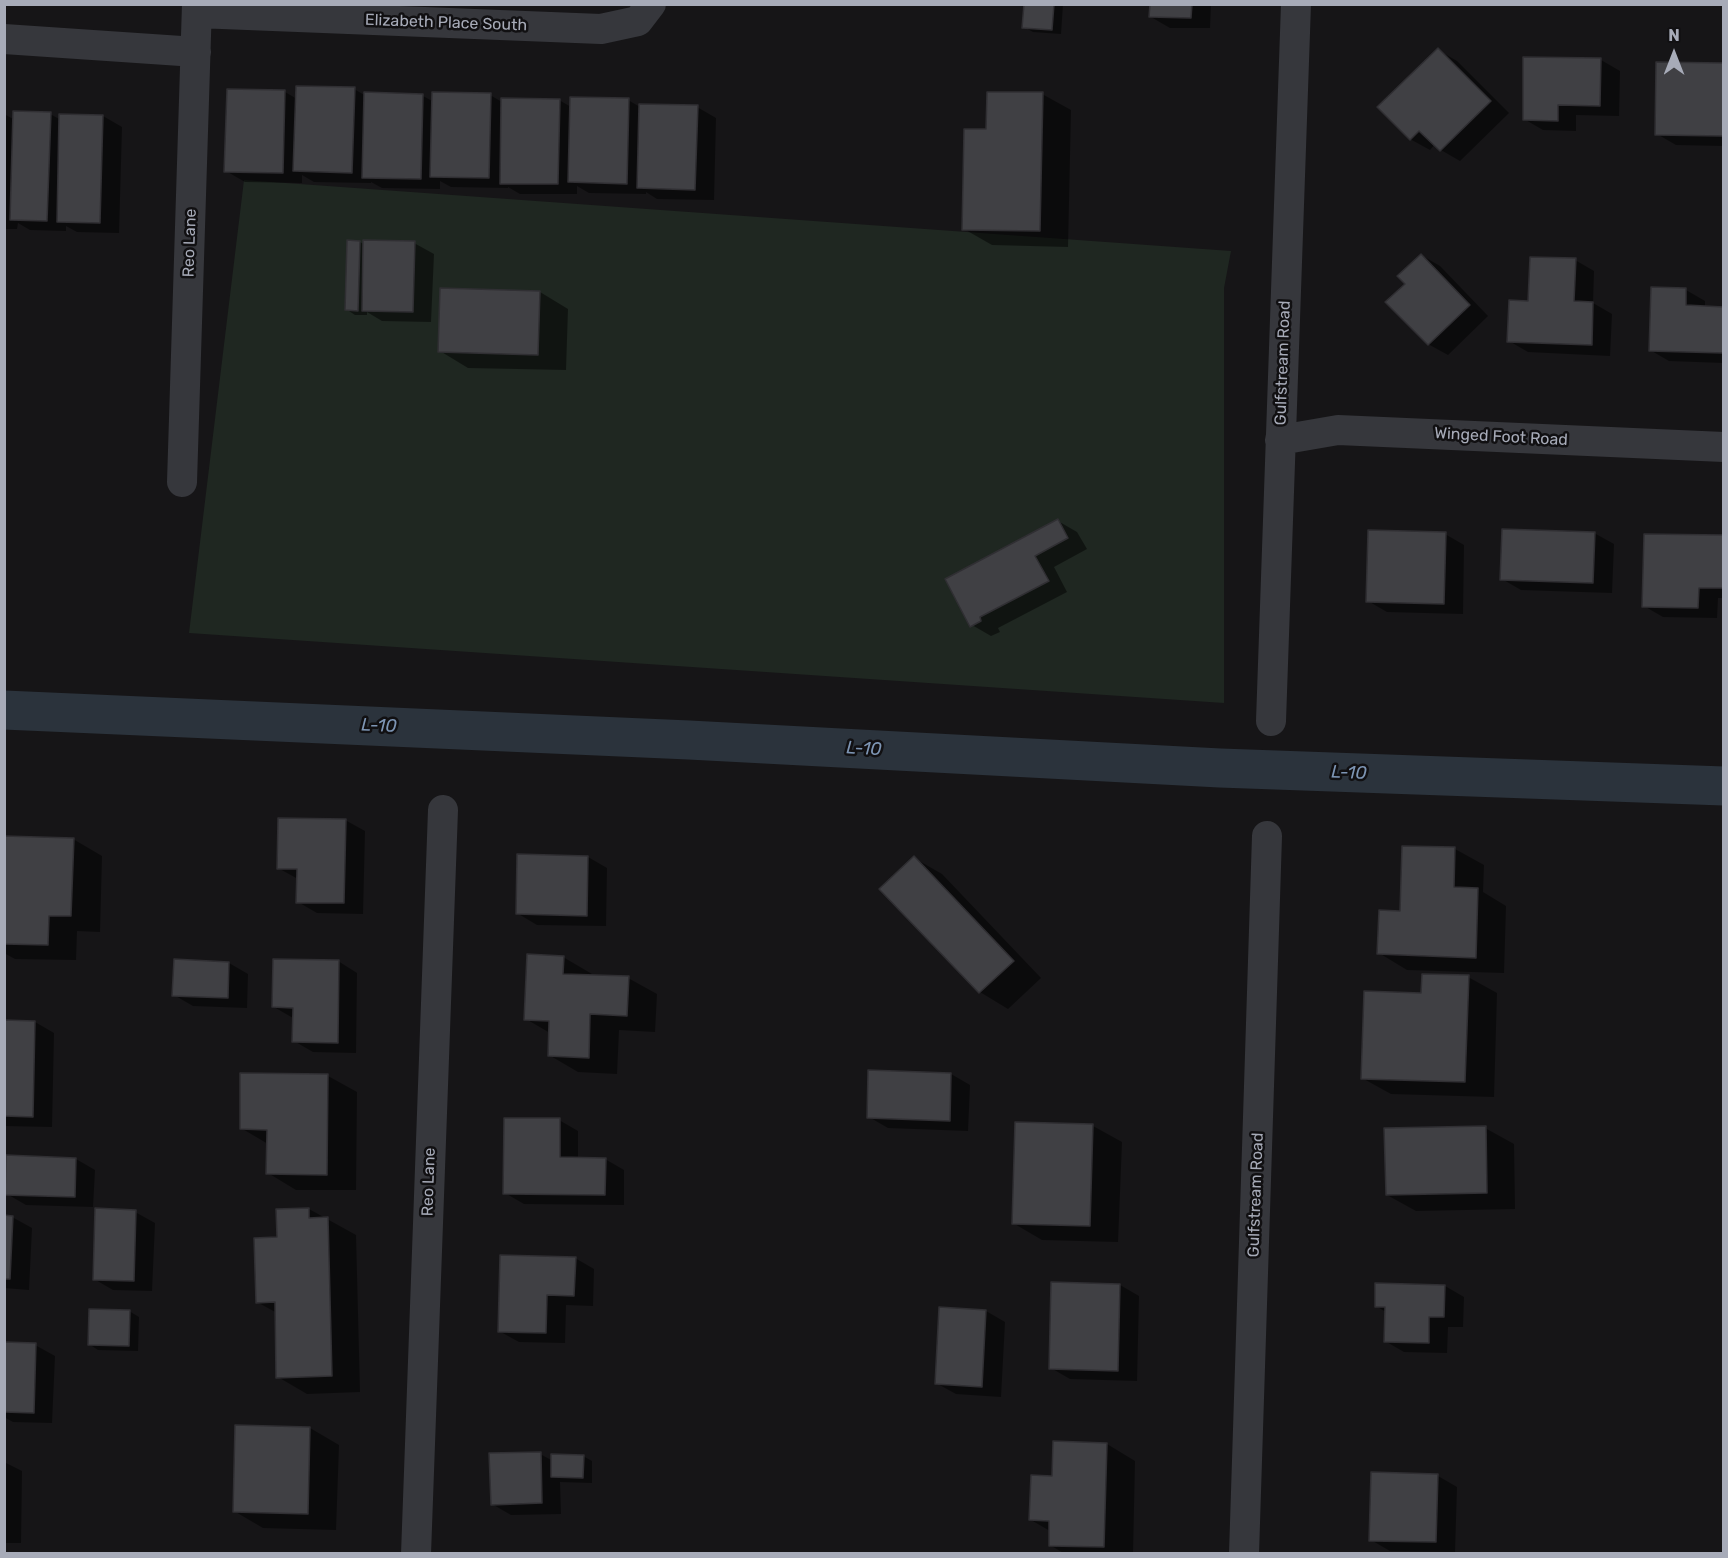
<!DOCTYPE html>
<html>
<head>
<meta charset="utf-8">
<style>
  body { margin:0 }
  #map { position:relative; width:1728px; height:1558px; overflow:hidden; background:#161517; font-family:Rubik,sans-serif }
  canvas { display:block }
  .frame { position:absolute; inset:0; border:6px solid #a7abb8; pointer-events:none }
  .north { position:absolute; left:1644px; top:24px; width:60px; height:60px; -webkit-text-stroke:4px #111012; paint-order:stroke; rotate:0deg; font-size:16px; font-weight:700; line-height:24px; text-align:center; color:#a7abb8 }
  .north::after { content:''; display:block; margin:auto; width:21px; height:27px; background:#a7abb8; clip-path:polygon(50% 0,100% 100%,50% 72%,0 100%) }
</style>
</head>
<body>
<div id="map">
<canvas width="1728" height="1558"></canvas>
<div class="frame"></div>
<div class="north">N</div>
</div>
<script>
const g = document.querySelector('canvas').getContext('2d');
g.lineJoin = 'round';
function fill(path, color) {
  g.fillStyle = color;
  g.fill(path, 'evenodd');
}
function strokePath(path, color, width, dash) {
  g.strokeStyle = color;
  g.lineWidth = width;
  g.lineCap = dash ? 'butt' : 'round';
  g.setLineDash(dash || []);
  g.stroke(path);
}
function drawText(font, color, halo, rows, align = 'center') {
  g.font = font + ' Rubik,sans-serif';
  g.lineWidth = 5;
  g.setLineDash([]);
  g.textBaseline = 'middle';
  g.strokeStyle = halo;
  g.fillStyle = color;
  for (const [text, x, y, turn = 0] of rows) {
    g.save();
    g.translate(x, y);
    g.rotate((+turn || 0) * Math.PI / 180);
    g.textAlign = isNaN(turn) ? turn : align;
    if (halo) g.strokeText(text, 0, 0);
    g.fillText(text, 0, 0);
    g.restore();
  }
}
fill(new Path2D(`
  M 244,180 L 1231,251 L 1224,288 L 1224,703 L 189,633 Z`), '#1f2721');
fill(new Path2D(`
  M 1025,4 L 1063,4 L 1061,34 L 1033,32 L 1024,27 Z
  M 1151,4 L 1211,4 L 1210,28 L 1170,28 L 1151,17 Z
  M 1438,50 L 1457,61 L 1509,113 L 1460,161 L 1441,150 L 1435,144 L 1430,150 L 1410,139 Z
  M 1601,60 L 1620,71 L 1619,116 L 1576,115 L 1576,131 L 1543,130 L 1524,119 Z
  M 1724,65 L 1724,146 L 1676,145 L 1657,134 Z
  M 354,89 L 366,96 L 423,96 L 434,102 L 490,95 L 502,102 L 559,100 L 571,107 L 628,100 L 640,107 L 697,107 L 716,118 L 714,200 L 657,199 L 646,192 L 646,194 L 589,193 L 577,186 L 577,194 L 520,194 L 508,187 L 508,188 L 451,187 L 440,181 L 440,189 L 382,188 L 371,182 L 371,183 L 314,182 L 302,175 L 302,183 L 245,182 L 226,171 L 285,92 L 297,99 Z
  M 1042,94 L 1071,110 L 1068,247 L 992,245 L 964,229 Z
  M 4,114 L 15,120 L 50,114 L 61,120 L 103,116 L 122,127 L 119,233 L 77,232 L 66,226 L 66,231 L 30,230 L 18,223 L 17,229 L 4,229 Z
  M 360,242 L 365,245 L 414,243 L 434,254 L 431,322 L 382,321 L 367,312 L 367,315 L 355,315 L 346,309 Z
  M 1421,255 L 1440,266 L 1488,316 L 1448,355 L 1428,344 L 1407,284 Z
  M 1575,260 L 1594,271 L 1593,303 L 1612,314 L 1610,356 L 1528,352 L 1509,341 L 1530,303 Z
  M 1686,290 L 1705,301 L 1705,308 L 1724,308 L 1724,363 L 1669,361 L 1650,350 Z
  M 540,292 L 568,309 L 566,370 L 468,368 L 440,351 Z
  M 1058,521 L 1077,532 L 1087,549 L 1054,567 L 1067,592 L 998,628 L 1000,632 L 991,636 L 972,625 Z
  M 1594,533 L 1614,544 L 1612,593 L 1521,590 L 1502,579 Z
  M 1445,534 L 1464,545 L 1463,614 L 1387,612 L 1368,601 Z
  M 1724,537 L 1724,598 L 1718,598 L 1717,618 L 1663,617 L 1644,606 Z
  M 345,820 L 365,831 L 363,914 L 317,913 L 298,902 L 298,879 L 278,868 Z
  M 4,837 L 73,839 L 102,856 L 100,932 L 77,931 L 76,960 L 15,959 L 4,953 Z
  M 1403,847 L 1455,849 L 1484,865 L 1483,892 L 1506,906 L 1504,973 L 1407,970 L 1379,953 L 1401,913 Z
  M 588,857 L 607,868 L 606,926 L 537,925 L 517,913 Z
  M 914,858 L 942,874 L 1041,978 L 1008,1009 L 980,992 Z
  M 563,957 L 592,974 L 592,977 L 628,978 L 657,994 L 655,1032 L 619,1030 L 617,1074 L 578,1072 L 549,1055 L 550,1033 L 526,1019 Z
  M 338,961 L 357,973 L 356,1053 L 313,1052 L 294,1041 L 293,1018 L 274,1007 Z
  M 229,963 L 248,974 L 247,1008 L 193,1006 L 174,995 Z
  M 1468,977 L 1497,993 L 1494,1097 L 1391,1094 L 1362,1078 L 1422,994 Z
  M 4,1022 L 35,1022 L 54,1033 L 52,1127 L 4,1126 Z
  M 951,1074 L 970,1085 L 968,1131 L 888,1128 L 869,1117 Z
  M 328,1076 L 357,1092 L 356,1190 L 296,1190 L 268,1173 L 268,1144 L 241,1128 Z
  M 559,1120 L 578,1131 L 578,1159 L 605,1159 L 624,1170 L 624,1205 L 524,1204 L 505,1193 Z
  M 1017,1123 L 1093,1126 L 1122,1142 L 1118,1242 L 1042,1240 L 1013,1223 Z
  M 1485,1128 L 1514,1144 L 1515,1209 L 1416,1211 L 1387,1195 Z
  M 76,1159 L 95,1170 L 93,1207 L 26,1205 L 7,1194 Z
  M 309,1209 L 356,1235 L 360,1392 L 307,1394 L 278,1377 L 277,1313 L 257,1302 L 278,1239 Z
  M 135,1212 L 155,1223 L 152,1291 L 113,1290 L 94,1279 Z
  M 4,1217 L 12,1217 L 32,1228 L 29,1290 L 4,1288 Z
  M 575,1258 L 594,1269 L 593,1306 L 566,1305 L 565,1343 L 519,1342 L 499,1331 Z
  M 1120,1285 L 1139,1296 L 1137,1381 L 1070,1379 L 1051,1368 Z
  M 1445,1286 L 1464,1297 L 1463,1327 L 1448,1327 L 1447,1353 L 1404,1352 L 1385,1341 L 1386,1312 L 1376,1306 Z
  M 129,1311 L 139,1317 L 138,1351 L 98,1350 L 89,1344 Z
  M 986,1311 L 1005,1322 L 1001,1397 L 956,1394 L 936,1383 Z
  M 4,1344 L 35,1345 L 55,1356 L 52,1423 L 13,1422 L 4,1417 Z
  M 310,1428 L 339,1445 L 336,1530 L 263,1528 L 234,1511 Z
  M 1107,1444 L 1135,1461 L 1133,1554 L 1065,1554 L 1050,1545 L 1050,1531 L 1031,1520 L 1053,1478 Z
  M 540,1454 L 553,1461 L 583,1456 L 592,1461 L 592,1483 L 560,1482 L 561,1514 L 511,1515 L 492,1504 Z
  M 4,1462 L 22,1471 L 21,1543 L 4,1543 Z
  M 1438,1476 L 1457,1487 L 1455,1552 L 1390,1551 L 1371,1540 Z`), '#0007');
strokePath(new Path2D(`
  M 4,710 L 689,740 L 1220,768 L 1724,786`), '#2b333c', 39);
const building = new Path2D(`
  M 1024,4 L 1054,4 L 1052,30 L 1022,28 Z
  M 1150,4 L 1192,4 L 1191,18 L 1149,17 Z
  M 1438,48 L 1491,101 L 1440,151 L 1419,131 L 1410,140 L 1377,107 Z
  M 1523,57 L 1601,58 L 1600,106 L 1558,105 L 1558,121 L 1523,120 Z
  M 1656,62 L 1724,63 L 1724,136 L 1655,135 Z
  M 296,86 L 355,87 L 352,173 L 293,171 Z
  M 227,89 L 285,90 L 283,173 L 224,172 Z
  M 364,92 L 423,94 L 421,179 L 362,178 Z
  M 432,92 L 491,93 L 489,178 L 430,177 Z
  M 987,92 L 1043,92 L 1040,231 L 962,230 L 964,129 L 986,129 Z
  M 570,97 L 629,98 L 627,184 L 568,182 Z
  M 501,98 L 560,99 L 558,184 L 500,184 Z
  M 639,104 L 698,105 L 695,190 L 637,188 Z
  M 13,111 L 51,112 L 47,221 L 10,220 Z
  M 59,114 L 103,115 L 100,223 L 57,222 Z
  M 347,240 L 360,241 L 358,311 L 345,310 Z
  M 363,240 L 415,241 L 413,312 L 362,311 Z
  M 1421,254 L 1470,305 L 1428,345 L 1385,302 L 1405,284 L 1397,276 Z
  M 1530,257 L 1576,258 L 1574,301 L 1593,302 L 1592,345 L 1507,342 L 1509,300 L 1528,301 Z
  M 1651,287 L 1686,288 L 1686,305 L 1724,307 L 1724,353 L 1649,351 Z
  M 440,288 L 540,291 L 538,355 L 438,352 Z
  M 1058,519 L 1068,538 L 1035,556 L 1049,581 L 980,617 L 981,621 L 970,627 L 945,579 Z
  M 1502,529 L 1595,532 L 1593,583 L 1500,580 Z
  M 1368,530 L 1446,532 L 1444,604 L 1366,602 Z
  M 1644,534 L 1724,535 L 1724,588 L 1699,588 L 1698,608 L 1642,607 Z
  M 278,818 L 346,819 L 344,903 L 296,903 L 297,869 L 277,869 Z
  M 4,836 L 74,838 L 71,916 L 49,916 L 48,945 L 4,944 Z
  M 1402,846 L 1455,847 L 1454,887 L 1478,888 L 1476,958 L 1377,954 L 1379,910 L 1400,911 Z
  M 517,854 L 588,856 L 587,916 L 516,914 Z
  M 914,856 L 1014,961 L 979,993 L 879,889 Z
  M 527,954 L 564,956 L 563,974 L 629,976 L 627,1016 L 590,1014 L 589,1058 L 548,1056 L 549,1021 L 524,1020 Z
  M 174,959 L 229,962 L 228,998 L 172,996 Z
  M 273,959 L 339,960 L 338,1043 L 292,1042 L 293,1008 L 272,1007 Z
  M 1422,974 L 1469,975 L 1465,1082 L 1361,1079 L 1364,991 L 1421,993 Z
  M 4,1020 L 35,1021 L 33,1117 L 4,1116 Z
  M 868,1070 L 951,1073 L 950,1121 L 867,1118 Z
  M 240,1073 L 328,1074 L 327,1175 L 266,1174 L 267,1130 L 240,1129 Z
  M 504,1118 L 560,1118 L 560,1157 L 606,1158 L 605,1195 L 503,1194 Z
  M 1015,1122 L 1093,1124 L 1090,1226 L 1012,1224 Z
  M 1486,1126 L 1487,1193 L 1386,1195 L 1384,1128 Z
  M 6,1155 L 76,1158 L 75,1197 L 5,1195 Z
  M 95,1208 L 136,1210 L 134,1281 L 93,1280 Z
  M 309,1208 L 309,1218 L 328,1217 L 332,1376 L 276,1378 L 275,1302 L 256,1303 L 254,1238 L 277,1237 L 276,1209 Z
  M 4,1215 L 13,1216 L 10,1279 L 4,1279 Z
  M 500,1255 L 576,1257 L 574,1296 L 547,1295 L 546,1333 L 498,1332 Z
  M 1051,1282 L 1120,1284 L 1118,1371 L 1049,1369 Z
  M 1375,1283 L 1445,1285 L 1444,1317 L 1429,1317 L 1429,1343 L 1384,1342 L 1385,1307 L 1375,1307 Z
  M 939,1307 L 986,1310 L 982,1387 L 935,1384 Z
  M 89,1309 L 130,1310 L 129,1346 L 88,1345 Z
  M 4,1342 L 36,1343 L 34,1413 L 4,1412 Z
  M 235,1425 L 310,1427 L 308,1514 L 233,1512 Z
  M 1053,1441 L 1107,1443 L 1104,1547 L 1049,1546 L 1049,1521 L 1029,1520 L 1031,1475 L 1052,1476 Z
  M 541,1452 L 542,1503 L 491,1505 L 489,1453 Z
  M 551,1454 L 584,1455 L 583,1478 L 551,1477 Z
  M 1371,1472 L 1438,1474 L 1436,1542 L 1369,1541 Z`);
fill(building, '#404044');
strokePath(building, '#302f33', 1.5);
strokePath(new Path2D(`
  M 197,13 L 601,29 L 638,21 L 651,4
  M 4,39 L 196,52
  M 1280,440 L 1338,430 L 1724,447
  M 182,482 L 197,4
  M 1271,721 L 1296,4
  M 416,1554 L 443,810
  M 1244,1554 L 1267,836`), '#36373c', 30);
drawText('16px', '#a7abb8', '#111012', [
  ["Elizabeth Place South",446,23,2],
  ["Reo Lane",190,243,-88],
  ["Gulfstream Road",1283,363,-88],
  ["Winged Foot Road",1501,437,3],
  ["Reo Lane",429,1182,-88],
  ["Gulfstream Road",1256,1195,-88]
]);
drawText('italic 18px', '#7d95b4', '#111012', [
  ["L-10",379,726,2],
  ["L-10",864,749,3],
  ["L-10",1349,773,2]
]);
</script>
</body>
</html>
